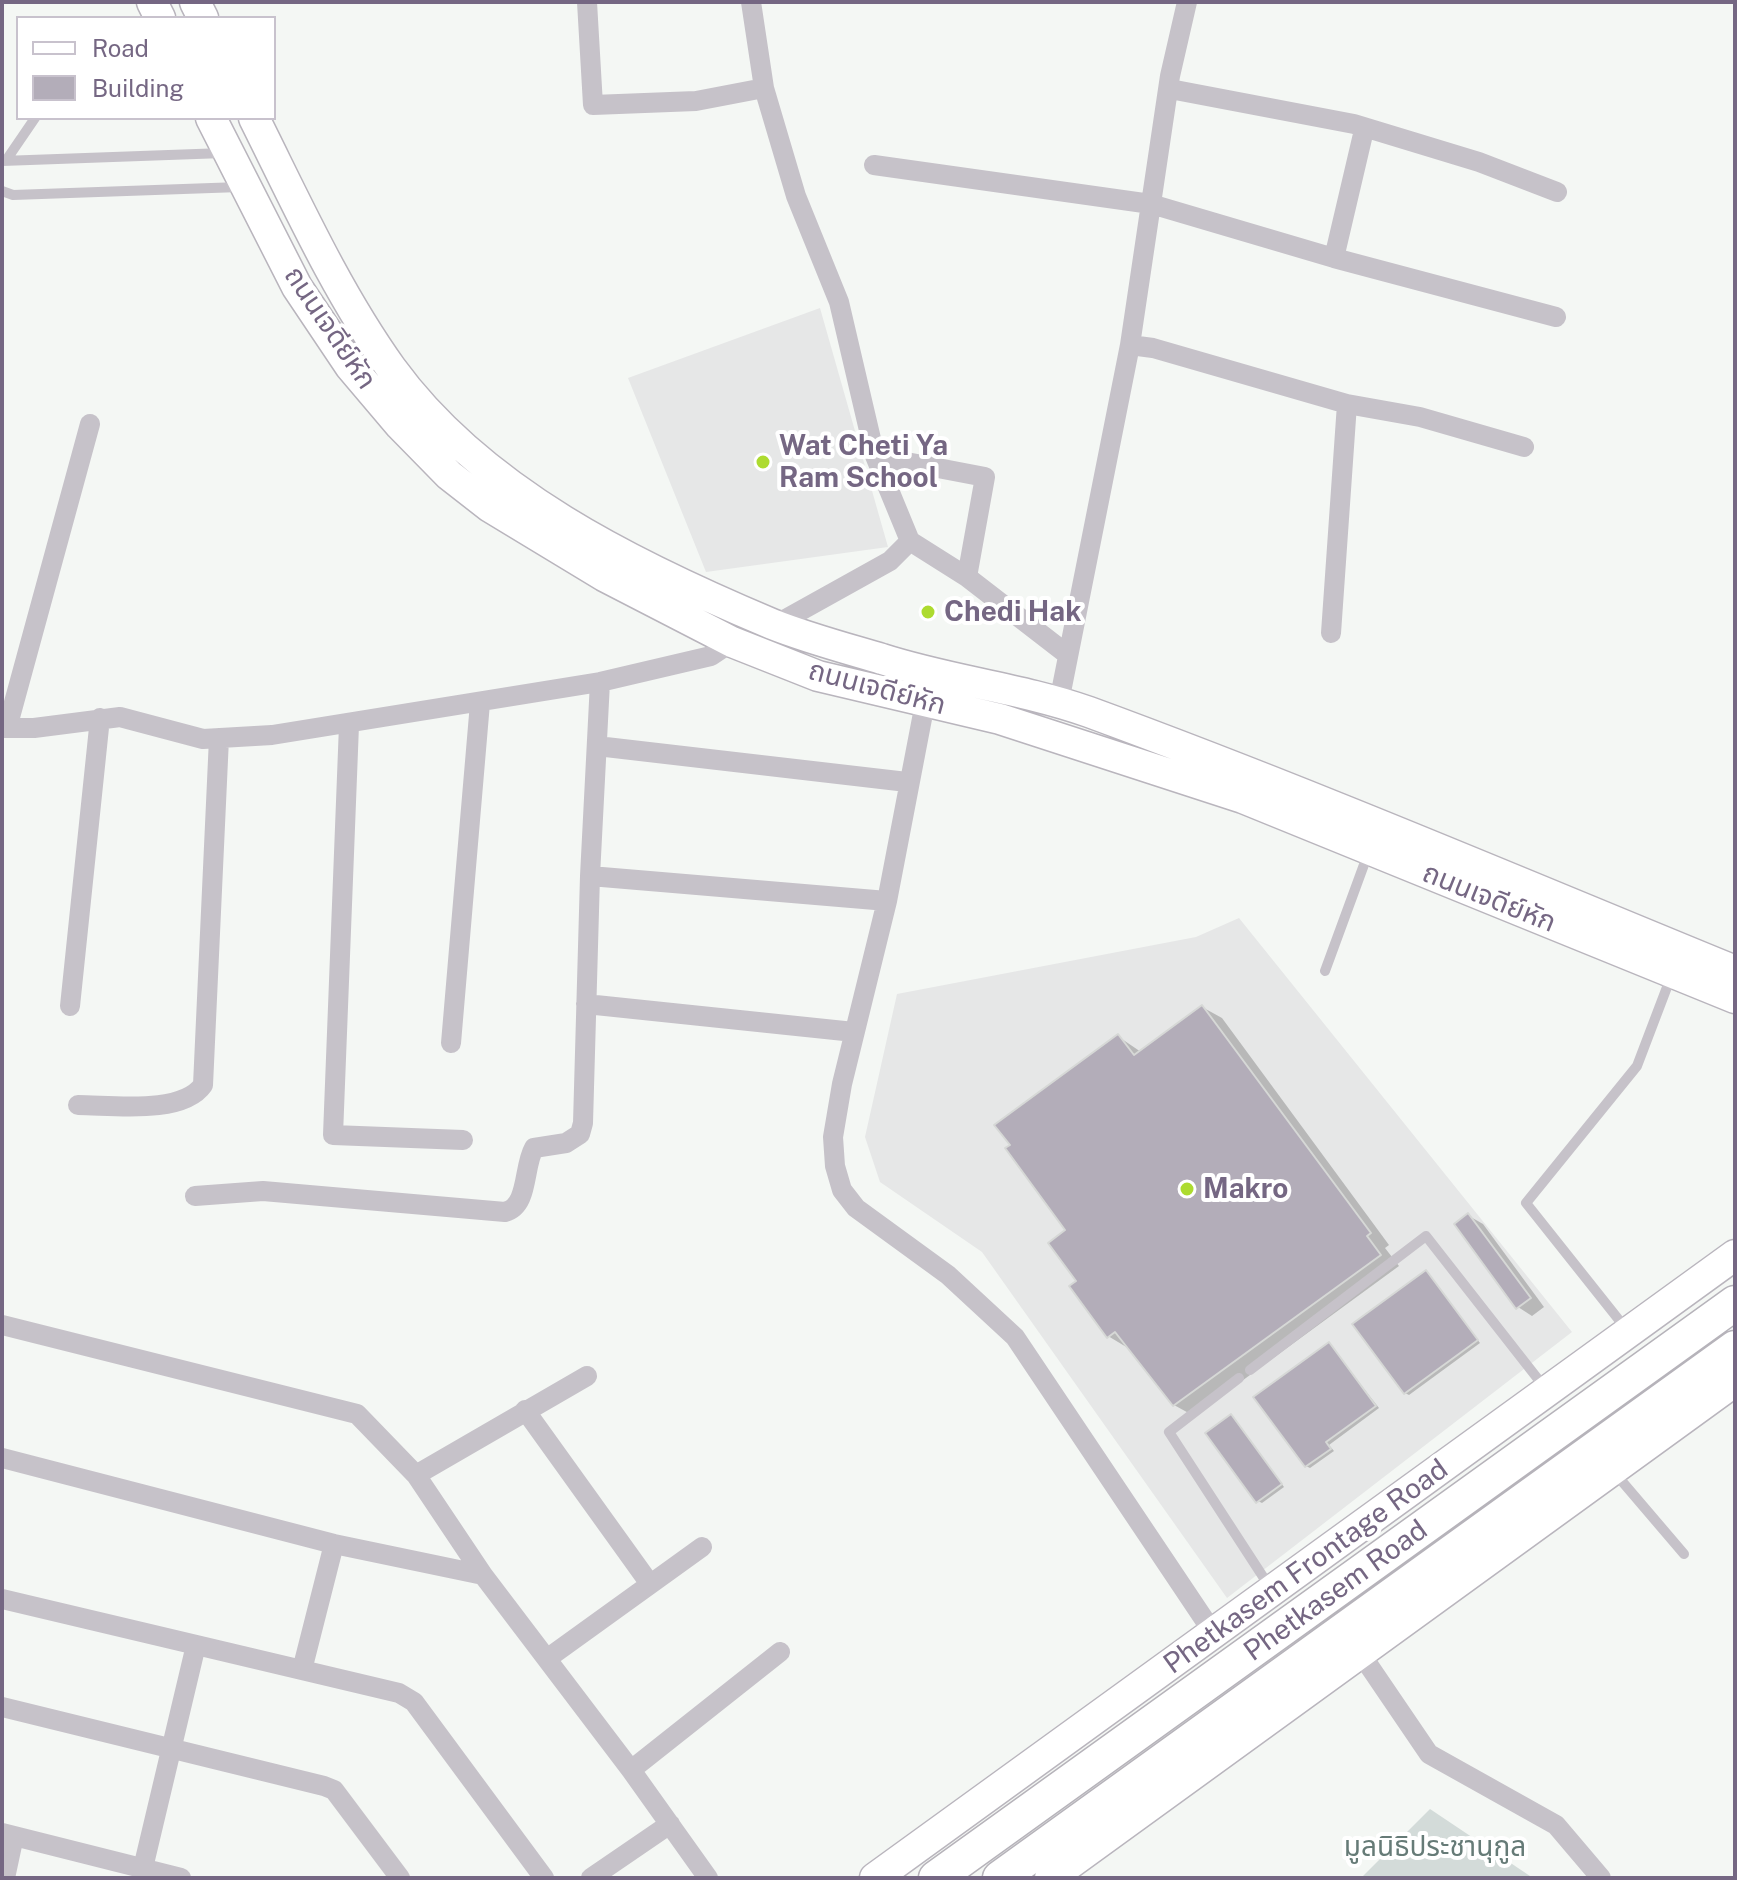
<!DOCTYPE html>
<html>
<head>
<meta charset="utf-8">
<style>
  body { margin:0 }
  #map { position:relative; width:1737px; height:1880px; overflow:hidden; background:#f4f7f4; font-family:"Public Sans",sans-serif }
  canvas { display:block }
  .frame { position:absolute; inset:0; border:4px solid #756783; pointer-events:none }
  .legend { position:absolute; left:16px; top:16px; width:260px; height:104px; box-sizing:border-box; background:#fff; border:2px solid #c8c2cd; margin:0; padding:10px 14px; list-style:none; font-size:24px; color:#756783 }
  .legend li { display:flex; align-items:center; gap:16px; height:40px }
  .legend b { width:40px; border:2px solid #c8c2cd }
</style>
</head>
<body>
<div id="map">
<canvas width="1737" height="1880"></canvas>
<div class="frame"></div>
<ul class="legend">
<li><b style="height:10px;background:#fff"></b>Road</li>
<li><b style="height:22px;background:#b3adb9"></b>Building</li>
</ul>
</div>
<script>
const g = document.querySelector('canvas').getContext('2d');
g.lineJoin = 'round';
function fill(path, color) {
  g.fillStyle = color;
  g.fill(path, 'evenodd');
}
function strokePath(path, color, width, dash) {
  g.strokeStyle = color;
  g.lineWidth = width;
  g.lineCap = dash ? 'butt' : 'round';
  g.setLineDash(dash || []);
  g.stroke(path);
}
function drawText(font, color, halo, rows, align = 'center') {
  g.font = font + ' "Public Sans","Noto Sans Thai",sans-serif';
  g.lineWidth = 8;
  g.setLineDash([]);
  g.textBaseline = 'middle';
  g.strokeStyle = halo;
  g.fillStyle = color;
  for (const [text, x, y, turn = 0] of rows) {
    g.save();
    g.translate(x, y);
    g.rotate((+turn || 0) * Math.PI / 180);
    g.textAlign = isNaN(turn) ? turn : align;
    if (halo) g.strokeText(text, 0, 0);
    g.fillText(text, 0, 0);
    g.restore();
  }
}
fill(new Path2D(`
  M 820,308 L 888,547 L 706,572 L 628,378 Z
  M 1239,918 L 1572,1332 L 1227,1598 L 982,1252 L 880,1182 L 865,1137 L 897,994 L 1196,937 Z`), '#e6e7e7');
fill(new Path2D(`
  M 1430,1809 L 1533,1878 L 1361,1878 Z`), '#d3dbd9');
fill(new Path2D(`
  M 1202,1007 L 1222,1018 L 1389,1245 L 1385,1248 L 1399,1266 L 1194,1416 L 1174,1405 L 1128,1348 L 1108,1336 L 1079,1282 L 1068,1231 L 1119,1037 L 1141,1052 Z
  M 1469,1216 L 1483,1224 L 1544,1307 L 1532,1316 L 1518,1307 Z
  M 1426,1273 L 1480,1343 L 1409,1395 L 1405,1393 Z
  M 1329,1344 L 1379,1408 L 1329,1445 L 1334,1451 L 1310,1468 L 1306,1466 Z
  M 1235,1419 L 1284,1487 L 1262,1503 L 1258,1501 Z`), '#0003');
const building = new Path2D(`
  M 1202,1005 L 1371,1233 L 1367,1236 L 1381,1255 L 1173,1406 L 1115,1332 L 1107,1338 L 1069,1286 L 1076,1281 L 1048,1243 L 1065,1230 L 1005,1148 L 1010,1145 L 994,1125 L 1118,1034 L 1134,1055 Z
  M 1468,1213 L 1531,1298 L 1516,1309 L 1454,1224 Z
  M 1426,1270 L 1478,1340 L 1404,1394 L 1352,1324 Z
  M 1329,1342 L 1376,1406 L 1326,1442 L 1331,1449 L 1305,1467 L 1253,1397 Z
  M 1231,1414 L 1282,1484 L 1256,1503 L 1205,1433 Z`);
fill(building, '#b3adb9');
strokePath(building, '#d6d8d6', 2);
const secondary = new Path2D(`
  M 152,2 L 160,18
  M 195,2 L 203,18
  M 211,118 L 297,287 L 350,366 L 400,425 L 449,475 L 490,507 L 604,576 L 732,642 L 818,676 L 1000,719 L 1243,798 L 1735,998
  M 254,118 C 296,202 336,291 391,368 C 481,492 634,566 772,624 C 807,638 845,648 882,659 C 950,681 1021,688 1089,712 C 1307,792 1520,883 1735,971
  M 875,1878 L 1735,1255
  M 1050,1878 L 1735,1381`);
const trunk = new Path2D(`
  M 936,1878 L 1735,1303
  M 1000,1878 L 1735,1348`);
strokePath(secondary, '#b9b5bd', 33);
strokePath(trunk, '#b6b3ba', 37);
strokePath(new Path2D(`
  M 7,159 L 35,118
  M 2,161 L 224,153
  M 2,191 L 13,195 L 240,187
  M 1325,971 L 1369,851
  M 1627,1330 L 1526,1203 L 1637,1066 L 1672,974
  M 1250,1370 L 1426,1236 L 1545,1388
  M 1239,1378 L 1169,1432 L 1271,1589
  M 1614,1472 L 1684,1554`), '#c6c2c9', 10);
strokePath(new Path2D(`
  M 587,2 L 593,105 L 696,101 L 764,88
  M 751,2 L 764,88 L 796,196 L 839,302 L 875,456 L 910,541 L 890,561 L 775,625
  M 1170,89 L 1354,124 L 1479,162 L 1557,192
  M 874,165 L 1151,204 L 1334,258 L 1556,317
  M 1334,258 L 1364,130
  M 1130,345 L 1153,348 L 1347,404 L 1420,417 L 1524,447
  M 875,456 L 985,477 L 967,577
  M 910,541 L 967,577 L 1068,655
  M 1331,633 L 1347,404
  M 1059,702 L 1130,345 L 1170,76 L 1187,2
  M 925,703 L 887,901 L 842,1084 L 833,1137 L 835,1166 L 842,1190 L 856,1208 L 948,1275 L 1015,1337 L 1214,1634
  M 349,725 L 333,1135 L 463,1140
  M 2,728 L 34,728 L 120,717 L 203,739 L 272,735 L 600,682 L 711,656 L 732,642
  M 7,728 L 90,424
  M 597,746 L 907,782
  M 590,876 L 887,901
  M 586,1004 L 854,1032
  M 70,1006 L 100,718
  M 451,1043 L 480,703
  M 78,1105 C 112,1105 182,1115 203,1085 L 219,738
  M 195,1196 L 263,1191 L 505,1212 C 529,1206 523,1167 534,1148 L 566,1143 L 580,1134 L 583,1123 L 590,876 L 600,682
  M 2,1325 L 357,1414 L 416,1475 L 483,1575 L 631,1770 L 708,1878
  M 525,1410 L 650,1584
  M 2,1458 L 334,1544 L 483,1575
  M 416,1475 L 587,1376
  M 2,1599 L 399,1693 L 414,1702 L 544,1878
  M 1361,1654 L 1429,1754 L 1556,1825 L 1601,1878
  M 548,1658 L 702,1547
  M 302,1670 L 334,1544
  M 2,1707 L 324,1786 L 334,1790 L 400,1878
  M 631,1770 L 780,1652
  M 2,1833 L 181,1878
  M 143,1868 L 196,1645
  M 5,1878 L 14,1836
  M 591,1878 L 670,1824`), '#c6c2c9', 20);
strokePath(secondary, '#fff', 30);
strokePath(trunk, '#fff', 34);
for (const [x, y, r, color] of [
  [763,462,8,"#addb2f"],
  [928,612,8,"#addb2f"],
  [1187,1189,8,"#addb2f"]
]) {
  const dot = new Path2D();
  dot.arc(x, y, r, 0, 2 * Math.PI);
  g.fillStyle = color;
  g.fill(dot);
  strokePath(dot, '#fff', 3);
}
drawText('28px', '#756783', '#fff', [
  ["ถนนเจดีย์หัก",330,328,56],
  ["ถนนเจดีย์หัก",877,688,15],
  ["ถนนเจดีย์หัก",1489,898,22],
  ["Phetkasem Frontage Road",1306,1567,-36],
  ["Phetkasem Road",1336,1591,-36]
]);
drawText('bold 28px', '#756783', '#fff', [
  ["Wat Cheti Ya",779,446],
  ["Ram School",779,478],
  ["Chedi Hak",944,612],
  ["Makro",1203,1189]
], 'left');
drawText('28px', '#667b77', '#fff', [
  ["มูลนิธิประชานุกูล",1435,1847]
]);
</script>
</body>
</html>
